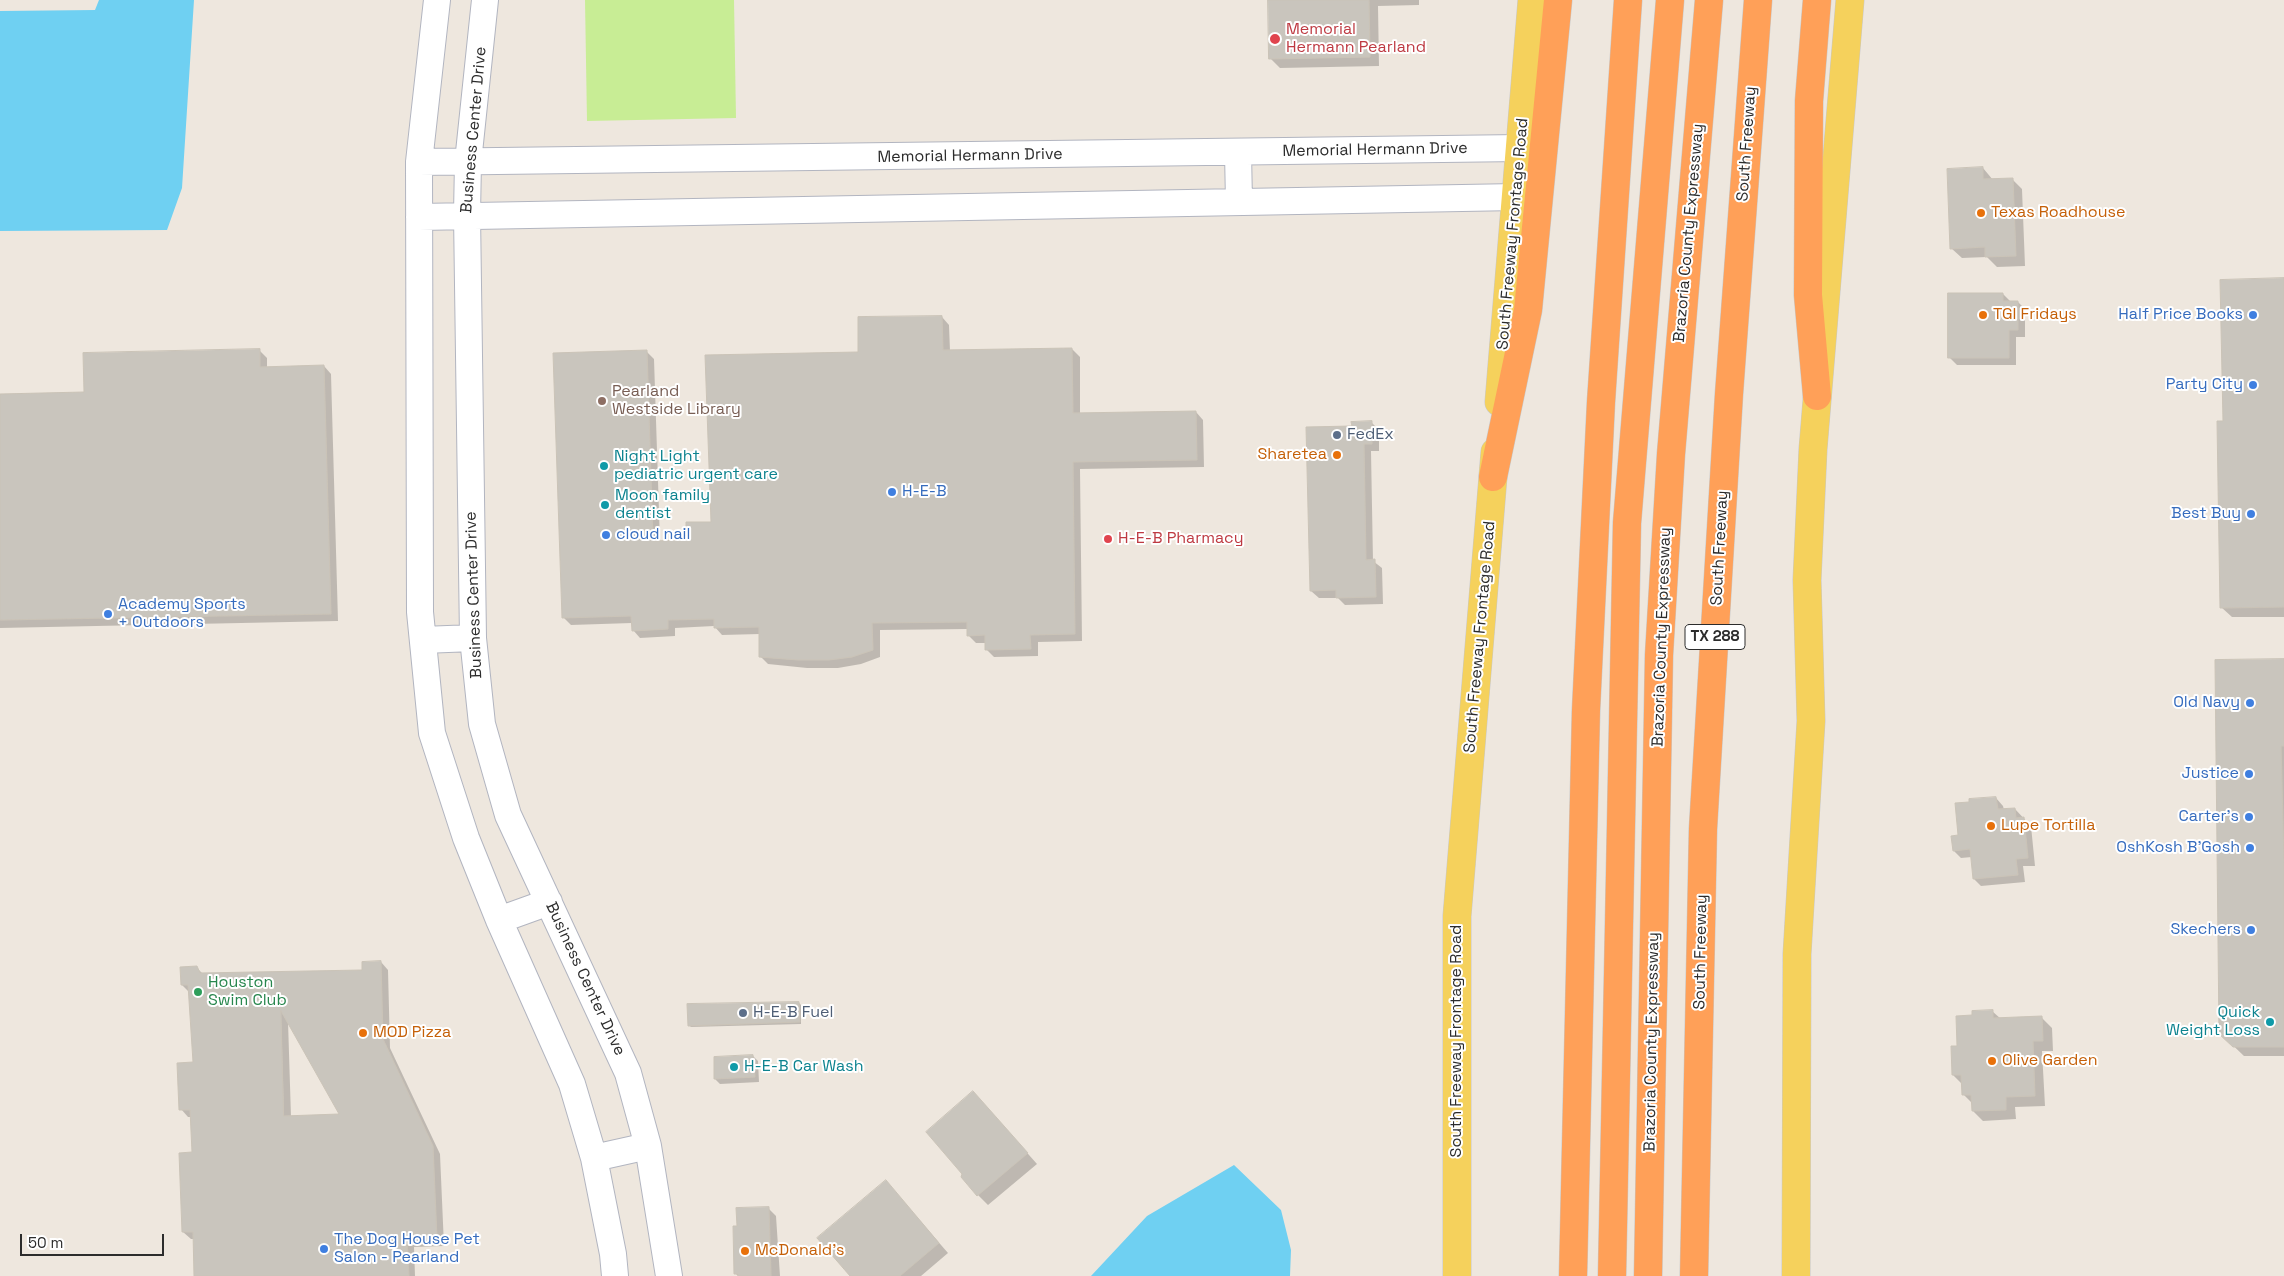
<!DOCTYPE html>
<html>
<head>
<meta charset="utf-8">
<style>
  body { margin:0 }
  #map { position:relative; width:2284px; height:1276px; overflow:hidden; background:#eee7de; font-family:"Space Grotesk",sans-serif }
  canvas { display:block }
  .scale { position:absolute; left:20px; top:1234px; width:144px; height:22px; box-sizing:border-box; border:2px solid #2c2c2c; border-top:0; padding-left:6px; font-size:15px; line-height:18px; white-space:nowrap; color:#2c2c2c; -webkit-text-stroke:4px #fff; paint-order:stroke }
</style>
</head>
<body>
<div id="map">
<canvas width="2284" height="1276"></canvas>
<div class="scale">50 m</div>
</div>
<script>
const g = document.querySelector('canvas').getContext('2d');
g.lineJoin = 'round';
function fill(path, color) {
  g.fillStyle = color;
  g.fill(path, 'evenodd');
}
function strokePath(path, color, width, dash) {
  g.strokeStyle = color;
  g.lineWidth = width;
  g.lineCap = dash ? 'butt' : 'round';
  g.setLineDash(dash || []);
  g.stroke(path);
}
function drawText(font, color, halo, rows, align = 'center') {
  g.font = font + ' "Space Grotesk",sans-serif';
  g.lineWidth = 4;
  g.setLineDash([]);
  g.textBaseline = 'middle';
  g.strokeStyle = halo;
  g.fillStyle = color;
  for (const [text, x, y, turn = 0] of rows) {
    g.save();
    g.translate(x, y);
    g.rotate((+turn || 0) * Math.PI / 180);
    g.textAlign = isNaN(turn) ? turn : align;
    if (halo) g.strokeText(text, 0, 0);
    g.fillText(text, 0, 0);
    g.restore();
  }
}
fill(new Path2D(`
  M 585,0 L 734,0 L 736,118 L 587,121 Z`), '#c8ed95');
fill(new Path2D(`
  M 99,0 L 194,0 L 182,188 L 167,230 L 0,231 L 0,11 L 95,10 Z
  M 1234,1165 L 1281,1210 L 1291,1250 L 1290,1276 L 1091,1276 L 1147,1216 Z`), '#6fd0f2');
fill(new Path2D(`
  M 1270,0 L 1419,0 L 1419,5 L 1378,6 L 1379,66 L 1280,68 L 1270,58 Z
  M 1983,168 L 1993,180 L 2012,179 L 2022,189 L 2025,266 L 1997,267 L 1987,257 L 1962,258 L 1951,248 Z
  M 2284,279 L 2284,617 L 2232,617 L 2221,607 L 2225,422 Z
  M 2003,294 L 2011,302 L 2018,302 L 2025,309 L 2025,337 L 2016,337 L 2016,365 L 1957,365 L 1949,357 Z
  M 942,317 L 949,325 L 950,351 L 1072,349 L 1080,357 L 1080,414 L 1196,412 L 1203,420 L 1204,467 L 1080,469 L 1082,641 L 1038,642 L 1038,656 L 994,657 L 986,649 L 986,643 L 976,643 L 968,635 L 968,629 L 880,630 L 880,657 L 861,664 L 838,668 L 807,668 L 768,664 L 760,656 L 760,634 L 722,635 L 714,626 L 675,628 L 675,636 L 640,638 L 633,630 L 632,623 L 571,625 L 563,617 L 647,352 L 654,359 L 660,542 L 688,541 L 713,523 L 859,354 Z
  M 259,350 L 267,358 L 267,368 L 324,366 L 331,374 L 338,621 L 0,628 L 0,396 L 86,393 Z
  M 1371,422 L 1379,430 L 1379,451 L 1371,451 L 1373,561 L 1382,568 L 1383,604 L 1345,605 L 1338,598 L 1319,598 L 1311,591 L 1354,427 Z
  M 2284,660 L 2284,1056 L 2244,1056 L 2221,1034 Z
  M 1996,798 L 2003,806 L 2004,810 L 2015,809 L 2031,826 L 2035,866 L 2023,866 L 2025,882 L 1981,886 L 1974,879 L 1972,857 L 1961,858 L 1954,851 L 1960,836 Z
  M 381,962 L 388,970 L 390,1048 L 440,1154 L 444,1246 L 414,1247 L 415,1276 L 195,1276 L 194,1239 L 191,1239 L 183,1232 L 193,1154 L 192,1117 L 188,1117 L 181,1109 L 194,1064 L 190,993 L 182,985 L 197,968 L 203,974 L 364,972 ZM 288,1021 L 341,1115 L 291,1117 Z
  M 799,1003 L 801,1005 L 801,1024 L 691,1027 L 689,1025 Z
  M 1992,1011 L 2001,1019 L 2042,1018 L 2052,1028 L 2053,1051 L 2042,1051 L 2045,1106 L 2015,1107 L 2016,1119 L 1983,1121 L 1973,1111 L 1973,1104 L 1963,1094 L 1963,1085 L 1953,1075 L 1958,1047 L 1973,1017 Z
  M 753,1056 L 758,1061 L 759,1082 L 720,1084 L 715,1079 Z
  M 983,1103 L 1037,1164 L 988,1205 L 978,1195 Z
  M 895,1192 L 948,1253 L 921,1276 L 851,1276 Z
  M 768,1208 L 776,1216 L 780,1276 L 738,1276 L 735,1273 Z`), '#0003');
const building = new Path2D(`
  M 1268,0 L 1369,0 L 1370,57 L 1269,59 Z
  M 1983,167 L 1983,179 L 2013,178 L 2016,256 L 1985,257 L 1985,247 L 1950,249 L 1947,169 Z
  M 2284,278 L 2284,607 L 2220,608 L 2217,421 L 2223,421 L 2220,280 Z
  M 1948,293 L 2003,293 L 2003,301 L 2018,301 L 2018,330 L 2009,330 L 2009,358 L 1948,358 Z
  M 942,316 L 943,350 L 1072,348 L 1073,413 L 1196,411 L 1197,460 L 1073,462 L 1075,634 L 1030,635 L 1031,649 L 985,650 L 985,635 L 967,636 L 967,622 L 872,623 L 873,650 L 852,657 L 829,660 L 798,660 L 759,657 L 759,627 L 714,628 L 714,619 L 668,620 L 668,629 L 632,631 L 631,616 L 562,618 L 553,353 L 647,350 L 653,541 L 686,540 L 686,522 L 711,522 L 705,355 L 858,352 L 858,317 Z
  M 260,349 L 260,367 L 324,365 L 331,614 L 0,620 L 0,394 L 84,392 L 83,353 Z
  M 1372,421 L 1372,444 L 1364,444 L 1366,560 L 1375,559 L 1376,597 L 1336,598 L 1336,590 L 1310,591 L 1306,427 L 1352,426 L 1351,422 Z
  M 2284,659 L 2284,746 L 2281,746 L 2284,863 L 2284,1047 L 2233,1047 L 2219,1034 L 2215,660 Z
  M 1996,797 L 1998,809 L 2015,808 L 2016,818 L 2024,817 L 2028,858 L 2016,859 L 2018,875 L 1973,879 L 1970,849 L 1953,851 L 1951,836 L 1958,835 L 1955,803 L 1969,802 L 1969,799 Z
  M 381,961 L 383,1039 L 433,1146 L 437,1239 L 407,1240 L 409,1276 L 194,1276 L 193,1232 L 182,1232 L 179,1153 L 192,1152 L 190,1110 L 179,1110 L 177,1063 L 193,1062 L 188,985 L 181,985 L 180,967 L 197,966 L 200,973 L 362,970 L 362,962 ZM 281,1011 L 339,1114 L 284,1116 Z
  M 799,1002 L 800,1022 L 688,1026 L 687,1004 Z
  M 1993,1010 L 1993,1018 L 2042,1016 L 2043,1041 L 2033,1041 L 2035,1096 L 2006,1097 L 2006,1110 L 1972,1111 L 1971,1095 L 1962,1095 L 1961,1075 L 1952,1075 L 1951,1046 L 1957,1046 L 1956,1016 L 1972,1015 L 1972,1011 Z
  M 753,1055 L 755,1077 L 714,1079 L 714,1057 Z
  M 973,1091 L 1028,1153 L 977,1196 L 961,1177 L 962,1174 L 926,1132 Z
  M 886,1180 L 939,1243 L 900,1276 L 850,1276 L 817,1238 Z
  M 769,1207 L 771,1276 L 738,1276 L 738,1274 L 734,1274 L 733,1226 L 737,1226 L 736,1208 Z`);
fill(building, '#c9c5bd');
strokePath(building, '#cac3b7', 1);
const minor = new Path2D(`
  M 437,0 L 419,162 L 420,612 L 432,733 L 466,838 L 499,920 L 572,1084 L 594,1158 L 613,1254 L 615,1276
  M 485,0 L 468,162 L 467,214 L 473,638 L 482,724 L 508,815 L 628,1073 L 648,1146 L 669,1276
  M 1238,152 L 1239,202
  M 419,162 L 1521,148
  M 419,217 L 1517,197
  M 423,640 L 473,638
  M 499,920 L 549,902
  M 594,1158 L 648,1146`);
const major = new Path2D(`
  M 1499,402 L 1532,0
  M 1457,1276 L 1457,916 L 1495,452
  M 1796,1276 L 1797,954 L 1811,721 L 1807,580 L 1813,449 L 1850,0`);
const highway = new Path2D(`
  M 1817,396 L 1808,295 L 1809,101 L 1817,0
  M 1493,477 L 1528,310 L 1558,0
  M 1573,1276 L 1586,710 L 1601,402 L 1628,0
  M 1612,1276 L 1627,523 L 1670,0
  M 1648,1276 L 1659,655 L 1671,454 L 1709,0
  M 1694,1276 L 1703,829 L 1729,394 L 1758,0`);
strokePath(minor, '#b2b5c0', 28);
strokePath(major, '#c8c8c8', 29);
strokePath(highway, '#c8c8c8', 29);
strokePath(minor, '#fff', 26);
strokePath(major, '#f5d15c', 28);
strokePath(highway, '#ffa058', 28);
for (const [x, y, r, color] of [
  [1275,39,6,"#e0444e"],
  [1981,213,5,"#e8710a"],
  [1983,315,5,"#e8710a"],
  [2253,315,5,"#3f7fe0"],
  [2253,385,5,"#3f7fe0"],
  [602,401,5,"#8d6e63"],
  [1337,435,5,"#5c6f8a"],
  [1337,455,5,"#e8710a"],
  [604,466,5,"#0f9aa8"],
  [892,492,5,"#3f7fe0"],
  [605,505,5,"#0f9aa8"],
  [2251,514,5,"#3f7fe0"],
  [606,535,5,"#3f7fe0"],
  [1108,539,5,"#e0444e"],
  [108,614,5,"#3f7fe0"],
  [2250,703,5,"#3f7fe0"],
  [2249,774,5,"#3f7fe0"],
  [2249,817,5,"#3f7fe0"],
  [1991,826,5,"#e8710a"],
  [2250,848,5,"#3f7fe0"],
  [2251,930,5,"#3f7fe0"],
  [198,992,5,"#2e9e5b"],
  [743,1013,5,"#5c6f8a"],
  [2270,1022,5,"#0f9aa8"],
  [363,1033,5,"#e8710a"],
  [1992,1061,5,"#e8710a"],
  [734,1067,5,"#0f9aa8"],
  [324,1249,5,"#3f7fe0"],
  [745,1251,5,"#e8710a"]
]) {
  const dot = new Path2D();
  dot.arc(x, y, r, 0, 2 * Math.PI);
  g.fillStyle = color;
  g.fill(dot);
  strokePath(dot, '#fff', 2);
}
for (const [x, y, w] of [
  [1715,637,60]
]) {
  const box = new Path2D();
  box.roundRect(x - w / 2, y - 12.5, w, 25, 4);
  g.fillStyle = '#fff';
  g.fill(box);
  strokePath(box, '#2c2c2c', 1);
}
drawText('bold 15px', '#2c2c2c', null, [
  ["TX 288",1715,637]
]);
drawText('16px', '#be3a42', '#fff', [
  ["Memorial",1286,30],
  ["Hermann Pearland",1286,48],
  ["H-E-B Pharmacy",1118,539]
], 'left');
drawText('16px', '#2c2c2c', '#fff', [
  ["Business Center Drive",474,130,-85],
  ["South Freeway",1747,144,-86],
  ["Memorial Hermann Drive",1375,150,-1],
  ["Memorial Hermann Drive",970,156,-1],
  ["Brazoria County Expressway",1689,233,-85],
  ["South Freeway Frontage Road",1513,234,-85],
  ["South Freeway",1720,548,-87],
  ["Business Center Drive",474,595,-92],
  ["South Freeway Frontage Road",1480,637,-85],
  ["Brazoria County Expressway",1662,637,-88],
  ["South Freeway",1701,952,-89],
  ["Business Center Drive",585,979,65],
  ["South Freeway Frontage Road",1457,1041,-90],
  ["Brazoria County Expressway",1652,1042,-89]
]);
drawText('16px', '#c56008', '#fff', [
  ["Texas Roadhouse",1991,213],
  ["TGI Fridays",1993,315],
  ["Sharetea",1327,455,"right"],
  ["Lupe Tortilla",2001,826],
  ["MOD Pizza",373,1033],
  ["Olive Garden",2002,1061],
  ["McDonald's",755,1251]
], 'left');
drawText('16px', '#366cbe', '#fff', [
  ["Half Price Books",2243,315],
  ["Party City",2243,385],
  ["H-E-B",902,492,"left"],
  ["Best Buy",2241,514],
  ["cloud nail",616,535,"left"],
  ["Academy Sports",118,605,"left"],
  ["+ Outdoors",118,623,"left"],
  ["Old Navy",2240,703],
  ["Justice",2239,774],
  ["Carter's",2239,817],
  ["OshKosh B'Gosh",2240,848],
  ["Skechers",2241,930],
  ["The Dog House Pet",334,1240,"left"],
  ["Salon - Pearland",334,1258,"left"]
], 'right');
drawText('16px', '#785e54', '#fff', [
  ["Pearland",612,392],
  ["Westside Library",612,410]
], 'left');
drawText('16px', '#4e5e75', '#fff', [
  ["FedEx",1347,435],
  ["H-E-B Fuel",753,1013]
], 'left');
drawText('16px', '#0d838f', '#fff', [
  ["Night Light",614,457],
  ["pediatric urgent care",614,475],
  ["Moon family",615,496],
  ["dentist",615,514],
  ["Quick",2260,1013,"right"],
  ["Weight Loss",2260,1031,"right"],
  ["H-E-B Car Wash",744,1067]
], 'left');
drawText('16px', '#27864d', '#fff', [
  ["Houston",208,983],
  ["Swim Club",208,1001]
], 'left');
</script>
</body>
</html>
